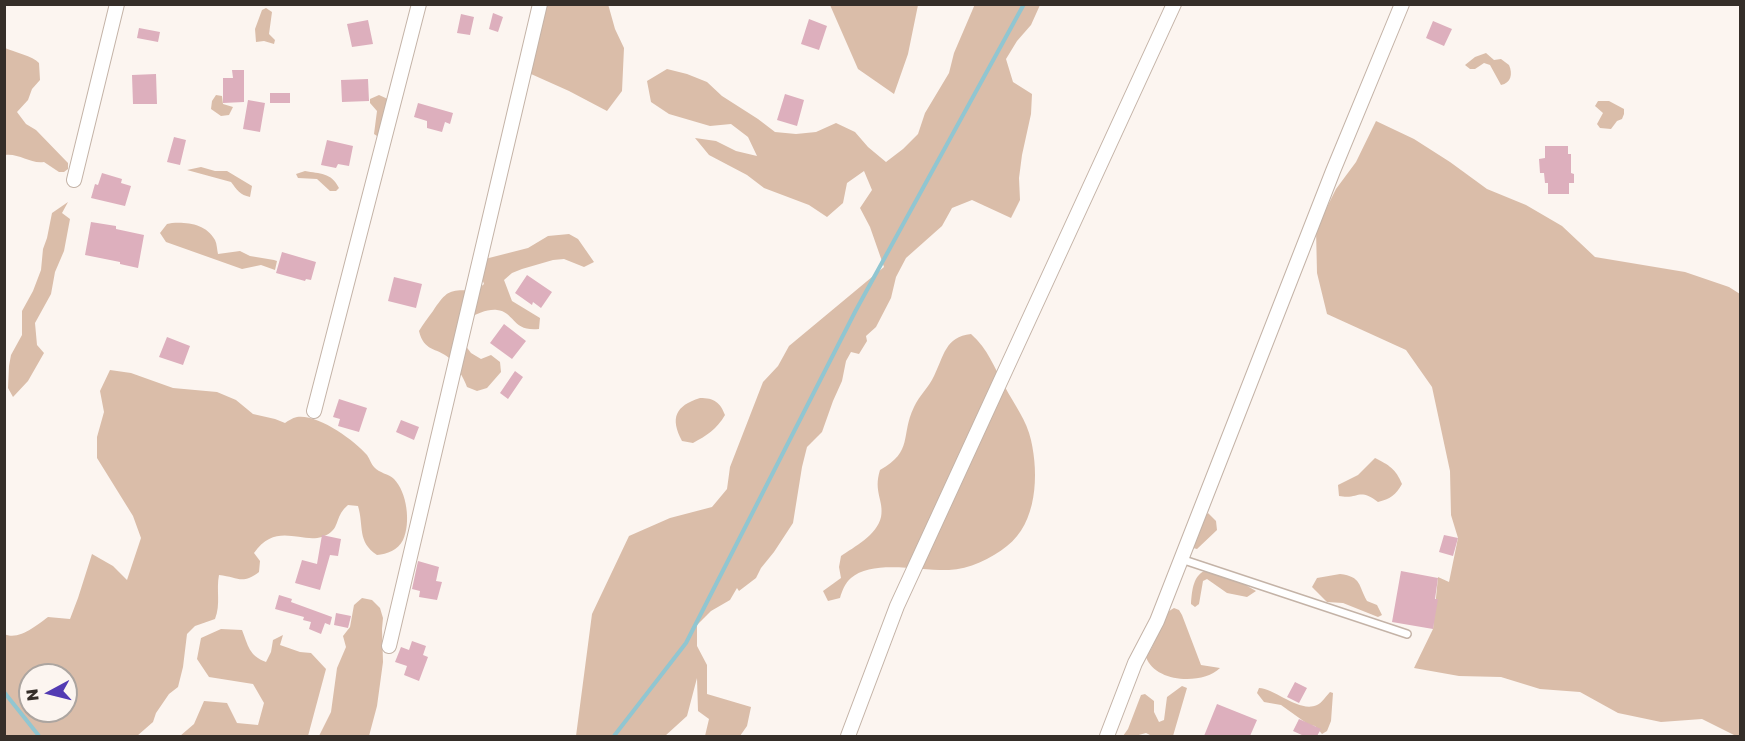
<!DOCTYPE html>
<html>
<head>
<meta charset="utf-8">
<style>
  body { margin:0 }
  #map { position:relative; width:1745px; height:741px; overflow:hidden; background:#fcf5f0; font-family:"Golos Text",sans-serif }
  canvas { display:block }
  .frame { position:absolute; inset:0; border:6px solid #352e29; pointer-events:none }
  .north { position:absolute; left:18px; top:663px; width:60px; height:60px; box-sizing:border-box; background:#fcf5f0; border:2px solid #aca5a0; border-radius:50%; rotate:263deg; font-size:16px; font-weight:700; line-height:24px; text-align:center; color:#352e29 }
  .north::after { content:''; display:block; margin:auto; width:21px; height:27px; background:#533bb3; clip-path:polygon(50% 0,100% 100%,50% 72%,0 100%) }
</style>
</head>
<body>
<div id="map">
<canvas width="1745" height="741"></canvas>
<div class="frame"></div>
<div class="north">N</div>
</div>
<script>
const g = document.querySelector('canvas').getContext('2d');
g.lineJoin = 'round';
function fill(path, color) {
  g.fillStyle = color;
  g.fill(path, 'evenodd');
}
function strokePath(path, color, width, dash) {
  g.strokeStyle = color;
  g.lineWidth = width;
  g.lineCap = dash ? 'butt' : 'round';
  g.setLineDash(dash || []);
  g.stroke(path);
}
fill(new Path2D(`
  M 608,4 L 615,29 L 624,48 L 622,91 L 607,111 L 569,91 L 531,74 L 547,5 Z
  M 975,4 L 1040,5 L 1031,25 L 1017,41 L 1006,59 L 1013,82 L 1032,94 L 1031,114 L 1022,155 L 1019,178 L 1020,200 L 1011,218 L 972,200 L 952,208 L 942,226 L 906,258 L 896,277 L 891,298 L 876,327 L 866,336 L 867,341 L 859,354 L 851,352 L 846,361 L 842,381 L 833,401 L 822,432 L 807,447 L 802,467 L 793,523 L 774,552 L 761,568 L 756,578 L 739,591 L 737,588 L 730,600 L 711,611 L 697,625 L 697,646 L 707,665 L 707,694 L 751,707 L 747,726 L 740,736 L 705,736 L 709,719 L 698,711 L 697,678 L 687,716 L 665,736 L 576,736 L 592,614 L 629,536 L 670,518 L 712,507 L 727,489 L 730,467 L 763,382 L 778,366 L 789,346 L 884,267 L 870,227 L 860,208 L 872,190 L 864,171 L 847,183 L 843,203 L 827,217 L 809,205 L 764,188 L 747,175 L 709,155 L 695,138 L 716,141 L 736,151 L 757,156 L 748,137 L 731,124 L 710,126 L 669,114 L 651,102 L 647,81 L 667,69 L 687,74 L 707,82 L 722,96 L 758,119 L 775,132 L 796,134 L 816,132 L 836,123 L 855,132 L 868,147 L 886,162 L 903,149 L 918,134 L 925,113 L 949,73 L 954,53 Z
  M 830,5 L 918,5 L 908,54 L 894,94 L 858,69 Z
  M 266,8 L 272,12 L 269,34 L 275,40 L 274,44 L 264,41 L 256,42 L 255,29 L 262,10 Z
  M 5,48 C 14,52 33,56 39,63 L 40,80 L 32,89 L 28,100 L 17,112 L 26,124 L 36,130 L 68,163 L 68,169 L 64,172 L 59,172 L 44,162 C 30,164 19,153 5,155 Z
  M 1486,53 L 1494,60 L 1501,59 L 1509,65 C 1513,74 1511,83 1501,85 L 1490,65 L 1484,63 L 1475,69 L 1470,69 L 1465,65 L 1475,57 Z
  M 216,95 L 222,96 L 223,104 L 233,107 L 229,115 L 221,116 L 211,109 L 212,101 Z
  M 379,95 L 390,100 L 379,135 L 377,136 L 374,134 L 377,111 L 370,103 L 370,99 Z
  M 1598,101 L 1609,101 L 1624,109 L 1624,114 L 1622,119 L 1617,121 L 1611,129 L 1600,128 L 1597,124 L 1603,113 L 1595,106 Z
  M 1376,121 L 1414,139 L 1450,162 L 1487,189 L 1526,205 L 1562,226 L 1595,257 L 1685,272 L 1729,287 L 1740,294 L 1740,736 L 1736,736 L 1702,719 L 1661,722 L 1618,713 L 1580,692 L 1540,689 L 1501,677 L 1459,676 L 1414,668 L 1433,629 L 1438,577 L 1449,582 L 1458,538 L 1451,515 L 1450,471 L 1432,387 L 1406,350 L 1327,314 L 1317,273 L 1316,229 L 1336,189 L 1356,162 Z
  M 201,167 L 215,171 L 227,171 L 252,186 L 250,197 C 240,195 237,190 231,182 L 187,170 Z
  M 305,171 C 320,174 331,172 339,188 L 336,191 L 330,191 L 317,179 L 298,178 L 296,174 Z
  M 68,202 L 62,213 L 70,219 L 64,251 L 55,272 L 51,294 L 35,323 L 37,345 L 44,353 L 28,381 L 13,397 L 8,388 L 9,366 L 11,355 L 22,335 L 22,311 L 33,291 L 41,270 L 43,249 L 47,238 L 52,213 Z
  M 172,223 C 188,222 206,224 215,240 C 217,244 217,250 218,254 L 240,251 L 250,256 L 274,260 L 277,261 L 275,270 L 261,265 L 242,269 L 166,242 L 160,233 L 167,224 Z
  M 569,234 L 578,239 L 594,262 L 584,267 L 564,259 L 553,260 L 522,269 L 512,273 L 504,280 L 512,301 L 540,318 L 539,329 C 512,332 515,312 497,310 C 487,309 477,314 469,318 L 465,345 L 471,353 L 481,359 L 491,355 L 500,362 L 501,372 L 487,388 L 477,391 L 467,387 C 464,378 456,365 449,358 C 436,347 424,352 419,331 C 423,324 428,318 433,311 C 447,290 450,289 476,291 L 484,284 L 480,273 L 485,259 L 528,248 L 548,236 Z
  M 971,334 C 988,349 994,367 1005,387 C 1014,404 1027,421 1031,440 C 1039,475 1037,523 1007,546 C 991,559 969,569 949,570 C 921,571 872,559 851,578 C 845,583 842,591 840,598 L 828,601 L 823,591 L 841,578 L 839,567 L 841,556 C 854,547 877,535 881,517 C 884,500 873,492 880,470 C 914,451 900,436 914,407 C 919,396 929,387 934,376 C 944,356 945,337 971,334 Z
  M 110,370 L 131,373 L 173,388 L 217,392 L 236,400 L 253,414 L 275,419 L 285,423 C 288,421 292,418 297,417 C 318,414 354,440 367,455 C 370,459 371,464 374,467 C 379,473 389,474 394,479 C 407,492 411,523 403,540 C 398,550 387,554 377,555 C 357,542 364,526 358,506 L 348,505 C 336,515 339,526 331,532 C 308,551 279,517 254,553 L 260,561 L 259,572 C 242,585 238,577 219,575 C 216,590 221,604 215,619 L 195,626 L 187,634 L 183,667 L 178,687 L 169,694 L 156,713 L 153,722 L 137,736 L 5,736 L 4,634 C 19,641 37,625 48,617 L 70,619 L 78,598 L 92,554 L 113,566 L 127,580 L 141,538 L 133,516 L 97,458 L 97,437 L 104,412 L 100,391 ZM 30,675 L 66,675 L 66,711 L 30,711 Z
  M 700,398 C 714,398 720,402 725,415 C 717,429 706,436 693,443 L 682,441 C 670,418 675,406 700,398 Z
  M 1375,458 C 1389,465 1396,469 1402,484 C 1396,495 1390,499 1378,502 C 1358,487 1359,500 1339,496 L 1338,485 L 1358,475 Z
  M 1208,513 L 1216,521 L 1217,530 L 1197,549 L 1193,548 L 1202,519 Z
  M 1207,570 L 1228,575 L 1256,591 L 1247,597 L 1227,593 L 1207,579 L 1203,581 L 1199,604 L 1195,607 L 1191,604 C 1192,591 1193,574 1207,570 Z
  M 1340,574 C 1362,577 1358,585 1367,601 L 1377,605 L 1382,615 L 1378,617 L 1343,603 L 1327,602 L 1312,587 L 1317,578 Z
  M 362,598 L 372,600 L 380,608 L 383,618 L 382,629 L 383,662 L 377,706 L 369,736 L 319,736 L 331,712 L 337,668 L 346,647 L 343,636 L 350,627 L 354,605 Z
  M 1174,608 L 1179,610 L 1182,615 L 1201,665 L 1220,668 C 1203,685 1155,683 1146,657 C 1148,653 1151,650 1153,645 C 1159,631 1160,615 1174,608 Z
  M 221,629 L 242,630 C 248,645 249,656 266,662 L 271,652 L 273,640 L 283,635 L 280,645 L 300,652 L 311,653 L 326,669 L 308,736 L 180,736 L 194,724 L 204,701 L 227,703 L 237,723 L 258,725 L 264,703 L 253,684 L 209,677 L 197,659 L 201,638 Z
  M 1182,686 L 1187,688 L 1173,736 L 1152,736 L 1146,733 L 1135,736 L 1123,736 L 1128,729 L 1141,695 L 1145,694 L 1154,701 L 1154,712 L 1159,722 L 1164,720 L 1167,697 Z
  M 1259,688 C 1276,689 1299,713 1317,705 C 1322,703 1326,696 1330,692 L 1333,693 L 1331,721 L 1327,731 L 1322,734 L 1315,726 L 1309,725 L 1281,705 L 1264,702 L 1257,693 Z`), '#dabda9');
strokePath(new Path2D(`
  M 4,692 L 39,736
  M 614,736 L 686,643 L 856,310 L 1024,4`), '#91c6d1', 4);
fill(new Path2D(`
  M 493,13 L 503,17 L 498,32 L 489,29 Z
  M 461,14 L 474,17 L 470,35 L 457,33 Z
  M 809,19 L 827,26 L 819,50 L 801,44 Z
  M 368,20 L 373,44 L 352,47 L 347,24 Z
  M 1433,21 L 1452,29 L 1444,46 L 1426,38 Z
  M 139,28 L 160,32 L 158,42 L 137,38 Z
  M 232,70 L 244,70 L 244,102 L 223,103 L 223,78 L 233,78 Z
  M 156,74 L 157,104 L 133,104 L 132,75 Z
  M 368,79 L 369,101 L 342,102 L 341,80 Z
  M 270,93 L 290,93 L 290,103 L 270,103 Z
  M 785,94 L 804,100 L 797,126 L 777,120 Z
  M 248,100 L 265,103 L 260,132 L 243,129 Z
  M 418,103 L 453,113 L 450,124 L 445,122 L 442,132 L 427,128 L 427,121 L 414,117 Z
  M 174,137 L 186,140 L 180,165 L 167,162 Z
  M 327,140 L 353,146 L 349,166 L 338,164 L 336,168 L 321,165 Z
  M 1545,146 L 1568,146 L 1568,154 L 1571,154 L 1571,173 L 1574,174 L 1574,183 L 1569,183 L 1569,194 L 1548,194 L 1548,183 L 1545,183 L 1544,173 L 1540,173 L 1539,159 L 1545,158 Z
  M 102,173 L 122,179 L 121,183 L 131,186 L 125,206 L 91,198 L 95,184 L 98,185 Z
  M 91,222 L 116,226 L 116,229 L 144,235 L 138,268 L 120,264 L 120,262 L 85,255 Z
  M 282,252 L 316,262 L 311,280 L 306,279 L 305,281 L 276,273 Z
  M 527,275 L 552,292 L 541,308 L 533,302 L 532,305 L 515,293 Z
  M 394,277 L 422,284 L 416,308 L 388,301 Z
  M 504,324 L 526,341 L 512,359 L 490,343 Z
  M 167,337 L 190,346 L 183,365 L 159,357 Z
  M 515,371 L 523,377 L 508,399 L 500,393 Z
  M 339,399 L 367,408 L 359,432 L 338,426 L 340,419 L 333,417 Z
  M 401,420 L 419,427 L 414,440 L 396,432 Z
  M 322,535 L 341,539 L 338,556 L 330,555 L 320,590 L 295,583 L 302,560 L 317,564 Z
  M 1444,535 L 1458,538 L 1453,556 L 1439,552 Z
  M 418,561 L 439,567 L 436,581 L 442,582 L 437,600 L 419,597 L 420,591 L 412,589 Z
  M 1401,571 L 1438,578 L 1435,599 L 1438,599 L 1433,629 L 1392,622 Z
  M 279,595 L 292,599 L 291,602 L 332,617 L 330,625 L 325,623 L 321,634 L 309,629 L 311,622 L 303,620 L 304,617 L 275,609 Z
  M 336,613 L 351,616 L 348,628 L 334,625 Z
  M 412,641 L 426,646 L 423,655 L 428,657 L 419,681 L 404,675 L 407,666 L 395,662 L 401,647 L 409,650 Z
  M 1295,682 L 1307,688 L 1299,703 L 1287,697 Z
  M 1217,704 L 1257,720 L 1250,736 L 1204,736 Z
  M 1299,719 L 1321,729 L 1317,736 L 1304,736 L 1293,731 Z`), '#ddafbd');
const lane = new Path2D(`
  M 1181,559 L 1407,634`);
const street = new Path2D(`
  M 74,180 L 117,4
  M 314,411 L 419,4
  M 389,646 L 540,4
  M 848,736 L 897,606 L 1174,4
  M 1107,736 L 1135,663 L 1157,621 L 1333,171 L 1402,4`);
strokePath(lane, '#c4b3a7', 10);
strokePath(street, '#c4b3a7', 16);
strokePath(lane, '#fff', 7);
strokePath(street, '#fff', 14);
</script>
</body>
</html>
